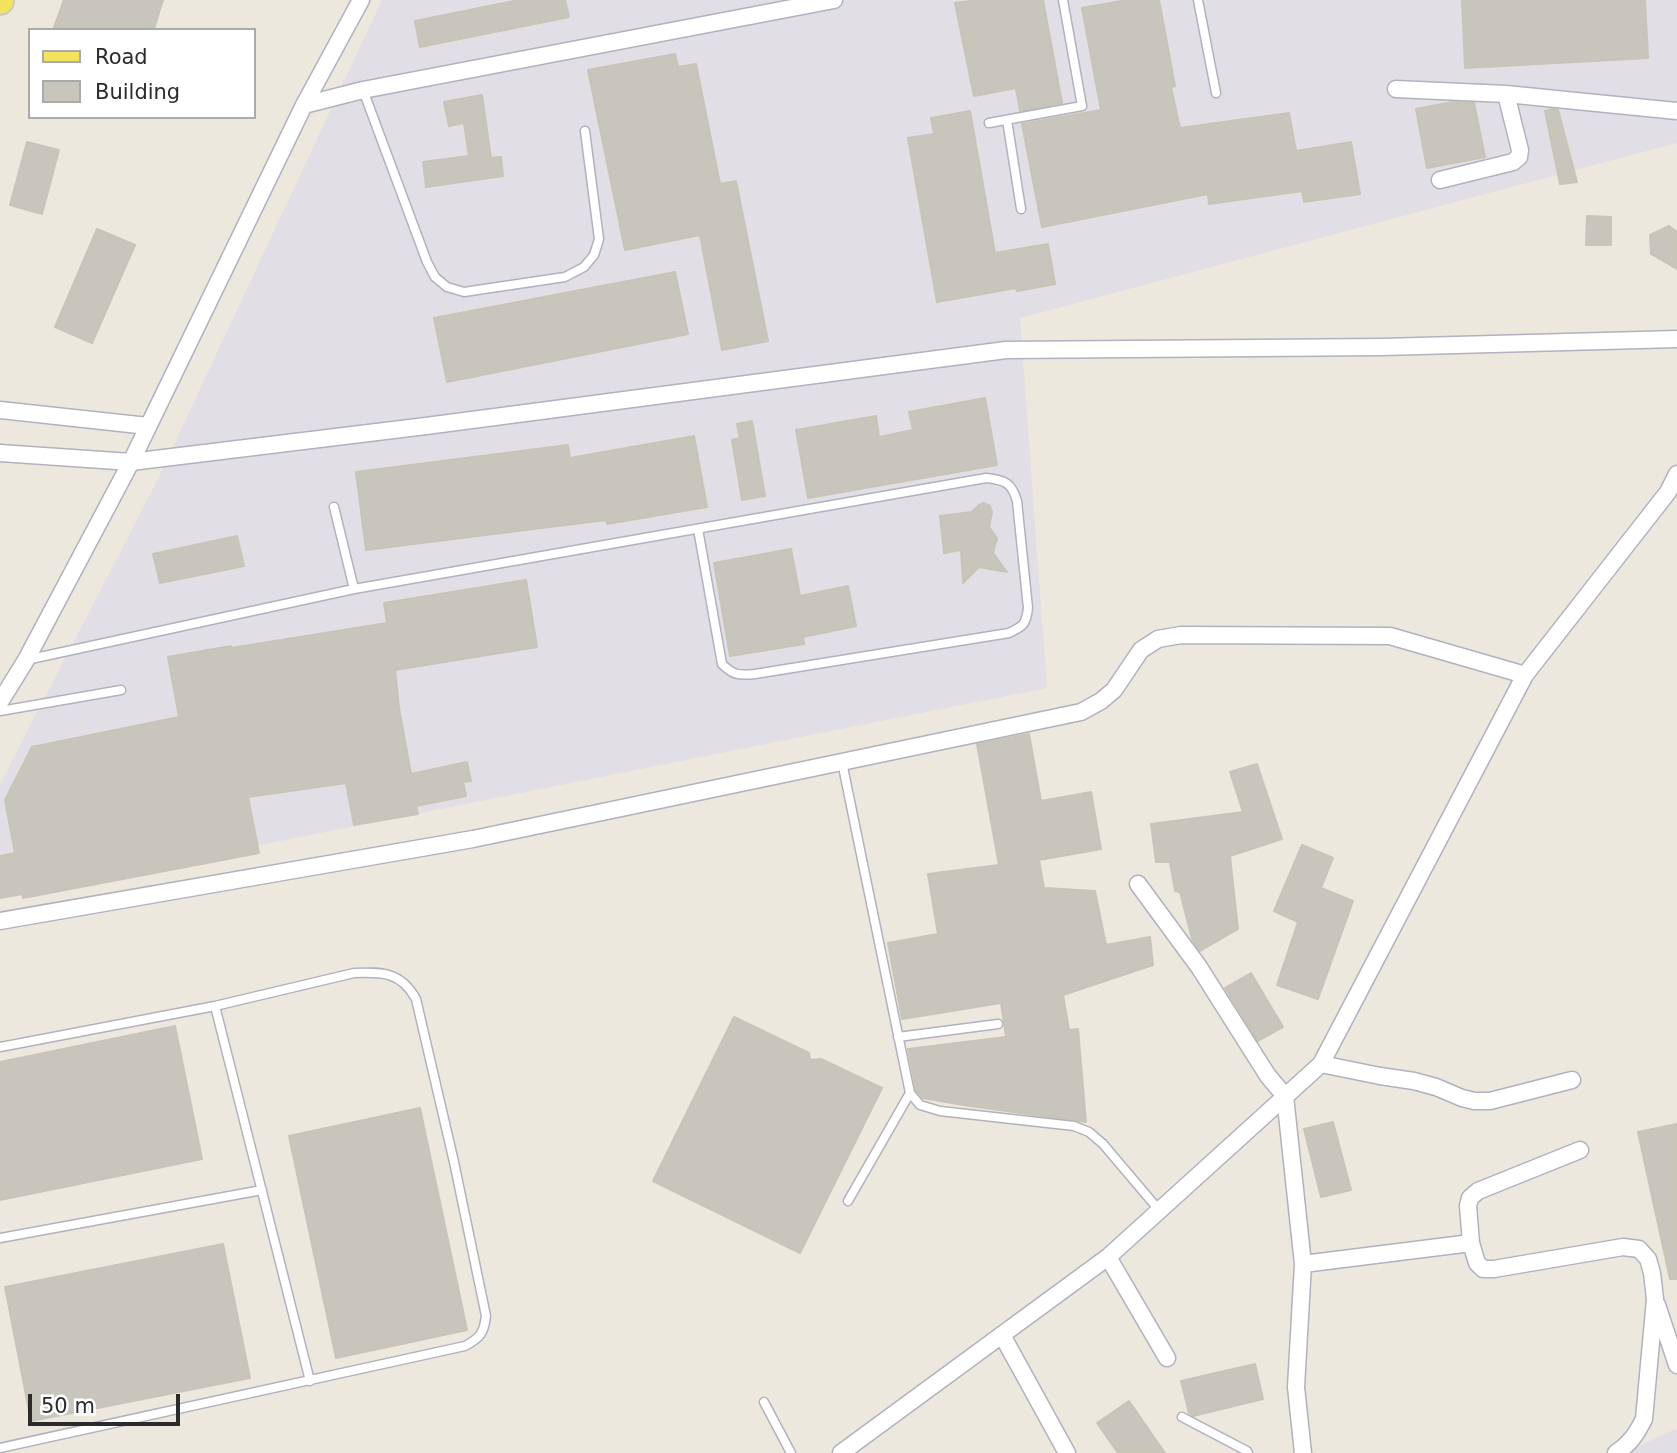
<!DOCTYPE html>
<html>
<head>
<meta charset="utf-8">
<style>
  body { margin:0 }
  #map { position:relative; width:1677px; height:1453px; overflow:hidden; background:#ede8dd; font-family:"DejaVu Sans",sans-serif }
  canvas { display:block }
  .legend { position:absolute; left:28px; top:28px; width:228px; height:91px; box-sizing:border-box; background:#fff; border:2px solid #aaa; margin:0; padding:9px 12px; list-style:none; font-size:21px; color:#2b2b2b }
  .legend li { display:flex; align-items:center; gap:14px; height:35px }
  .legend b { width:35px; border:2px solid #aaa }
  .scale { position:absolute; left:28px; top:1394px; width:152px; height:32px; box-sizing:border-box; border:4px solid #2b2b2b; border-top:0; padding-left:9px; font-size:21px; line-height:24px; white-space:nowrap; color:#2b2b2b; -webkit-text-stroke:5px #fff; paint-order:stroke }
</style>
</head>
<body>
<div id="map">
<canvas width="1677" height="1453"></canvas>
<ul class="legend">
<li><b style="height:9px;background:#f2e25d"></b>Road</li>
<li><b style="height:19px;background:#c8c5bc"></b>Building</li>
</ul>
<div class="scale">50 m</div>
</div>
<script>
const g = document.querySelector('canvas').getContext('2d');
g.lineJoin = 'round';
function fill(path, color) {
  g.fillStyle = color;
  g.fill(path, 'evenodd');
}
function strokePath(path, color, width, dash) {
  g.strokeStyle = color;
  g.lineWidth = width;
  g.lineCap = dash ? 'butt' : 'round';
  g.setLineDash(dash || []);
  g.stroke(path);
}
fill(new Path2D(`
  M 382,0 L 1677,0 L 1677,143 L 1020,318 L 1047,688 L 0,897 L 0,784 L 156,483 Z
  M 1677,1428 L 1677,1453 L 1625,1453 Z`), '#e1dee5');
const building = new Path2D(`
  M 64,0 L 163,0 L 154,29 L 53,30 Z
  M 519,0 L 565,0 L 569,17 L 420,47 L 415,21 Z
  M 979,0 L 1043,0 L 1062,103 L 1020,111 L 1016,88 L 974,96 L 955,3 Z
  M 1127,0 L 1159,0 L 1175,86 L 1171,87 L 1180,128 L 1289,113 L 1296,151 L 1351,142 L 1360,194 L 1304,202 L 1302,191 L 1209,204 L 1208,194 L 1042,227 L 1022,124 L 1101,110 L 1082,8 Z
  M 1462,0 L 1645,0 L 1648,58 L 1465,68 Z
  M 675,54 L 678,67 L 696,64 L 720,184 L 736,181 L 768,341 L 722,350 L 700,235 L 625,250 L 588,70 Z
  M 482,95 L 491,158 L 501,157 L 503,176 L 426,187 L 423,162 L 469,156 L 464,123 L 449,126 L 444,102 Z
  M 1453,102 L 1474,103 L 1485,157 L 1427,168 L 1416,109 Z
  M 1552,109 L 1558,110 L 1577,182 L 1560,184 L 1545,111 Z
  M 970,111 L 995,253 L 1048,244 L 1055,284 L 1017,291 L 1016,288 L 937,302 L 908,138 L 934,134 L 931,118 Z
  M 27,142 L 59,150 L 42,214 L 10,205 Z
  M 1587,216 L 1611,217 L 1611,245 L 1586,245 Z
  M 1669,226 L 1677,232 L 1677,269 L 1651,254 L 1650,235 Z
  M 97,229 L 135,245 L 92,343 L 55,327 Z
  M 675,272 L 688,334 L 447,382 L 434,318 Z
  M 985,398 L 997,465 L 808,498 L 796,430 L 876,416 L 879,437 L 913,430 L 909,412 Z
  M 752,421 L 765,496 L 742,500 L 732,440 L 740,438 L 737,424 Z
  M 694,436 L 707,507 L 607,524 L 606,520 L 366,550 L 356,472 L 568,445 L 570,458 Z
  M 984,503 L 990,506 L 992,512 L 989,527 L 997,538 L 993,553 L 1007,572 L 979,567 L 963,583 L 961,550 L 944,553 L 940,516 L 972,512 L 979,505 Z
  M 237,536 L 244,566 L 160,583 L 153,554 Z
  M 791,549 L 800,596 L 848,586 L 856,626 L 803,637 L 804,644 L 730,656 L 714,563 Z
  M 526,580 L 537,647 L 395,670 L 399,708 L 411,774 L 467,762 L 471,781 L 463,782 L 466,796 L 416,806 L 418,814 L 354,825 L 346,783 L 248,797 L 259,853 L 23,898 L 23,894 L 0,898 L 0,856 L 15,853 L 5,800 L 32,747 L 179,717 L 168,657 L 231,646 L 231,648 L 387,623 L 384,603 Z
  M 1029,734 L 1041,801 L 1091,792 L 1101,849 L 1039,860 L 1044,888 L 1095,891 L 1106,945 L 1150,937 L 1153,965 L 1063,995 L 1069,1030 L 1078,1029 L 1086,1122 L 963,1105 L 923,1098 L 916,1090 L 908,1049 L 1006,1037 L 1001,1003 L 902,1019 L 888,943 L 938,934 L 928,874 L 999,865 L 977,744 Z
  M 1257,764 L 1282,839 L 1230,856 L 1238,929 L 1200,951 L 1192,939 L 1180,892 L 1175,891 L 1170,862 L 1156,862 L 1151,824 L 1243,812 L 1230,772 Z
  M 1302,845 L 1333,858 L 1321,888 L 1353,901 L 1318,999 L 1277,985 L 1298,922 L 1274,911 Z
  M 1251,973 L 1283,1027 L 1258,1041 L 1225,988 Z
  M 734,1017 L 809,1053 L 810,1060 L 821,1059 L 882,1088 L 800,1253 L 653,1181 Z
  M 175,1026 L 202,1159 L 0,1200 L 0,1062 Z
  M 420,1108 L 467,1330 L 336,1358 L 289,1136 Z
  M 1333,1122 L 1351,1190 L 1321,1197 L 1304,1129 Z
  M 1677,1124 L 1677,1279 L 1670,1279 L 1638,1132 Z
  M 223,1244 L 250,1378 L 31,1421 L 5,1287 Z
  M 1255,1364 L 1263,1399 L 1193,1416 L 1189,1413 L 1181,1381 Z
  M 1129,1401 L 1165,1453 L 1118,1453 L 1097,1423 Z`);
fill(building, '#c8c5bc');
strokePath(building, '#c8c4b6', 2);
const service = new Path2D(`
  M 1198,0 L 1216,93
  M 363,90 L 427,262 L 435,277 L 447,287 L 464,292 L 565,277 L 584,267 L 594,255 L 599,239 L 585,131
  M 1007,120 L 1021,209
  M 989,123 L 1082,106 L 1063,0
  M 334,507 L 354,589
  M 26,660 L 354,589 L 986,478 C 1005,480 1012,483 1017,501 L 1028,608 C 1026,625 1023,626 1009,633 L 755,674 C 739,675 734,676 722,664 L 698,529
  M 0,711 L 121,690
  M 842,762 L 910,1093 L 920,1105 L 940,1111 L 1074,1126 L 1089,1132 L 1103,1144 L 1159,1210
  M 215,1006 L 310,1381
  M 898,1037 L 998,1024
  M 0,1047 L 215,1006 L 354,973 C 383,972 401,972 416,999 L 454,1162 L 486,1316 C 484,1333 480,1338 465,1346 L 0,1448
  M 848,1201 L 910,1093
  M 0,1238 L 262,1190
  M 764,1402 L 791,1453
  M 1182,1417 L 1247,1451 L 1248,1453`);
const minor = new Path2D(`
  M 1396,89 L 1506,94 L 1677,111
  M 304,105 L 363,90 L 834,0
  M 1440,180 L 1513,162 L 1519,157 L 1520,150 L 1506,94
  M 0,410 L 148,426
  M 0,453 L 131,462 L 426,426 L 1006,350 L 1382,347 L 1677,339
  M 0,702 L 26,660 L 131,462 L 304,105 L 361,0
  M 1138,884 L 1199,967 L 1268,1076 L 1285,1096 L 1303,1264 L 1296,1387 L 1303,1453
  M 0,921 L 473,839 L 1081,712 L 1101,701 L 1114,690 L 1141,650 L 1158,639 L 1181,635 L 1390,636 L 1525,675
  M 1321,1064 L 1380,1076 L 1414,1081 L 1436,1087 L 1462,1098 L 1474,1101 L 1490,1101 L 1572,1080
  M 1471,1243 L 1468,1206 L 1470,1198 L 1478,1191 L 1580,1150
  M 1108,1257 L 1167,1358
  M 1303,1264 L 1471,1243 L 1477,1263 L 1483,1269 L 1494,1269 L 1623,1247 L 1639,1249 L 1648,1259 L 1652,1273 L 1655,1299 L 1644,1419 C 1637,1433 1630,1444 1616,1453
  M 1657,1305 L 1677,1365
  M 1002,1335 L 1067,1453
  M 841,1453 L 1108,1257 L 1321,1064 L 1525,675 L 1668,492 L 1677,474`);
const primary = new Path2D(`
  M 0,1 L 0,0`);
strokePath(service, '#b1b1bf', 11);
strokePath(minor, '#b1b1bf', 19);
strokePath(primary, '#c8c8c8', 30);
strokePath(service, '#fff', 8);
strokePath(minor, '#fff', 16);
strokePath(primary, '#f2e25d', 26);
</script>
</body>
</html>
